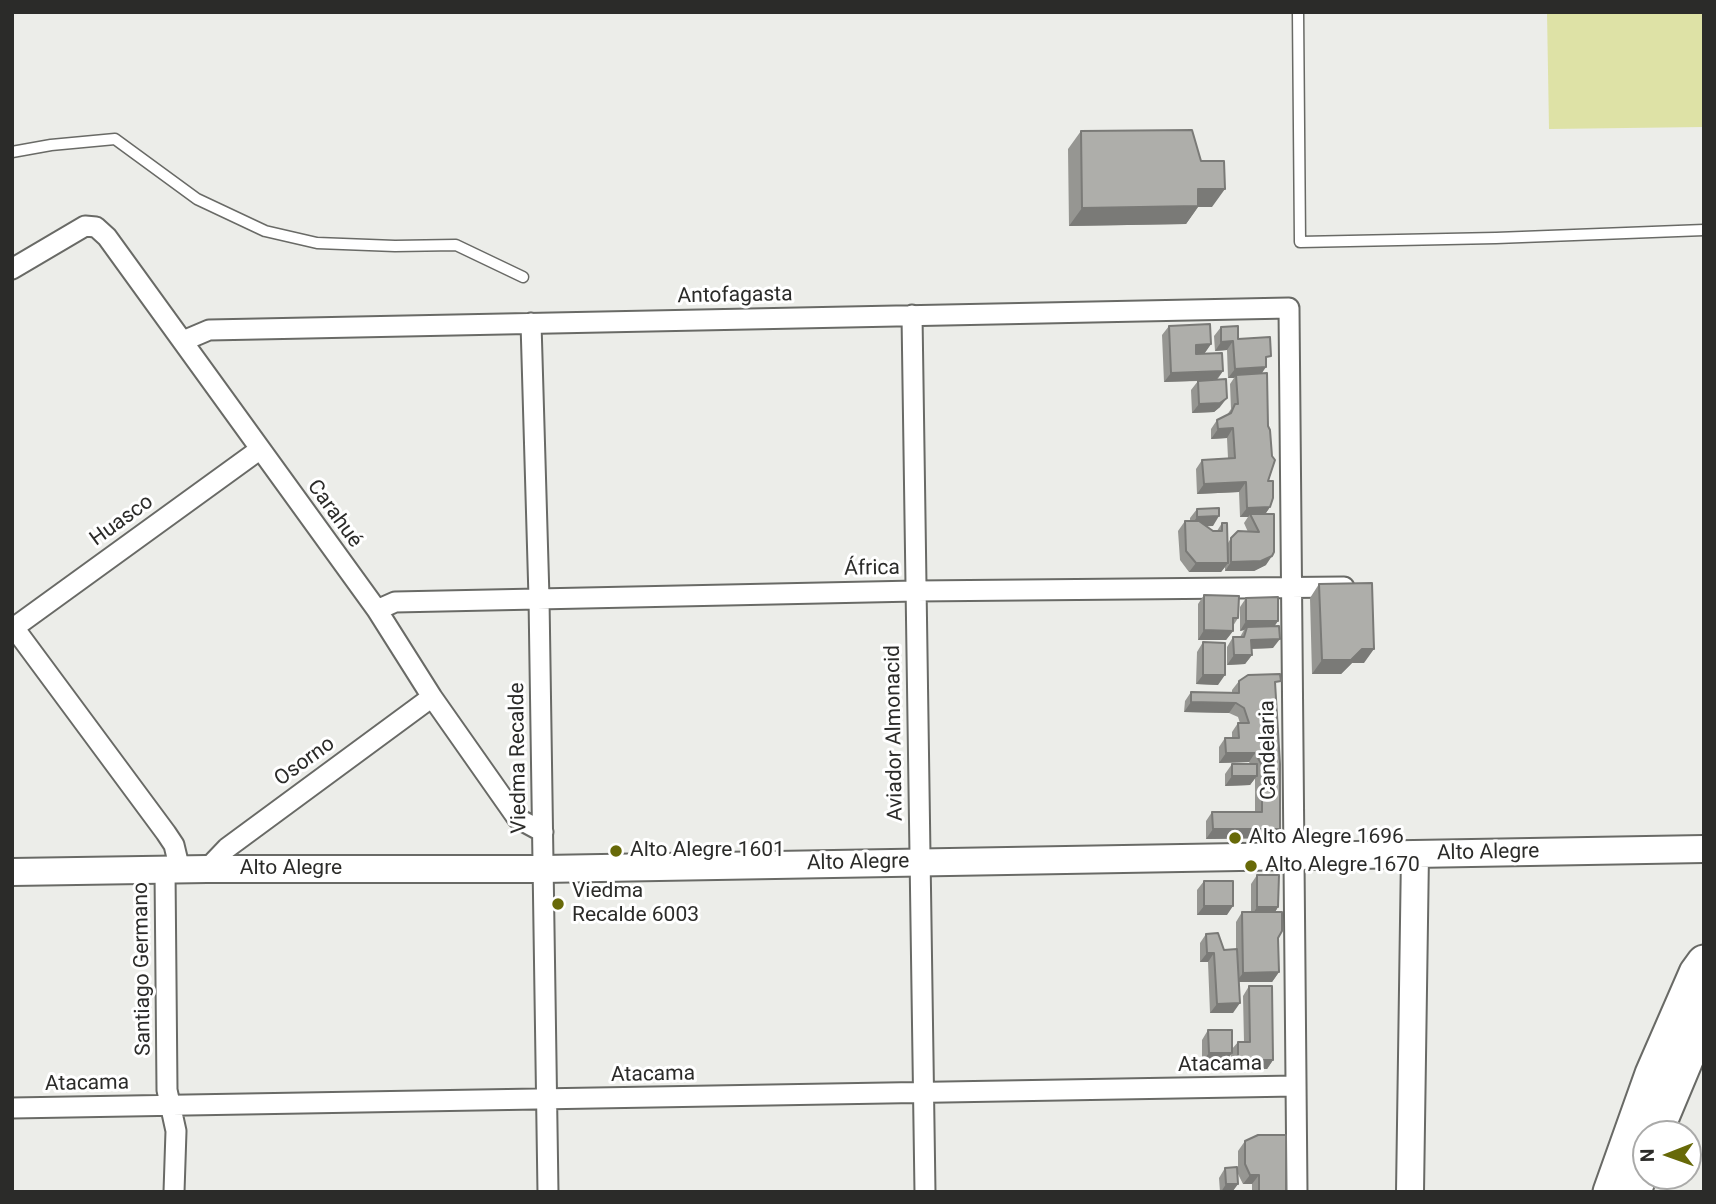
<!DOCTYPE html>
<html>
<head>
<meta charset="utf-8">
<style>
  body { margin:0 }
  #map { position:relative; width:1716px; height:1204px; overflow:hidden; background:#ecede9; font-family:Roboto,sans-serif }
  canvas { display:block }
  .frame { position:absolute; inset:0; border:14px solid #2b2b29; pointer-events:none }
  .north { position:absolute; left:1632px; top:1120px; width:70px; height:70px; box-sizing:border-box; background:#fff; border:2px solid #aaaaa9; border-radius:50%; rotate:269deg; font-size:19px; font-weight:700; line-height:28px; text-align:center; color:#2b2b29 }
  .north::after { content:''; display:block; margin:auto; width:24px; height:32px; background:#676908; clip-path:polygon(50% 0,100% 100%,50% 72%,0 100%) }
</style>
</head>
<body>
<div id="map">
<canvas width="1716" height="1204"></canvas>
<div class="frame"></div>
<div class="north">N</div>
</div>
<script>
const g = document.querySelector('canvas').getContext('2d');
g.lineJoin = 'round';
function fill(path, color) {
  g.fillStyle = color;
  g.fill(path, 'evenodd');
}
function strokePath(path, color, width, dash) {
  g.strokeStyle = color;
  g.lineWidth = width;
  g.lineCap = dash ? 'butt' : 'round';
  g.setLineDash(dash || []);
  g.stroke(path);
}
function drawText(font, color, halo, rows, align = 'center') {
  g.font = font + ' Roboto,sans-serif';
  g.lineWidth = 6;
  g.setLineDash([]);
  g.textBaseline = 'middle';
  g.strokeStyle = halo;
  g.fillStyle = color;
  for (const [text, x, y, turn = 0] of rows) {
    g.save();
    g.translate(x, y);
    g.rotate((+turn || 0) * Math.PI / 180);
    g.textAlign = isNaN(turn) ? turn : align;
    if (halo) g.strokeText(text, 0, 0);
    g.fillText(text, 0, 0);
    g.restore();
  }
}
fill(new Path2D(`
  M 1547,12 L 1704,12 L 1704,127 L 1549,129 Z`), '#dee2a6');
const lane = new Path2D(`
  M 1298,12 L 1300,242 L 1496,238 L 1704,230
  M 12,152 L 51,145 L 115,139 L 197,199 L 265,231 L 317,243 L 395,246 L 456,245 L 523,277`);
const street = new Path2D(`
  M 12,269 L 85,226 L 96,227 L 107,237 L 377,610 L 432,697 L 517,818 L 543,832
  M 912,315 L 925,1192
  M 531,323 L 539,598 L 548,1192
  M 183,341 L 209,330 L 1289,308 L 1297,1192
  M 377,610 L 395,602 L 916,591 L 1344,587
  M 12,625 L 166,833 L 174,845 L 180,870
  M 12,629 L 259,450
  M 207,869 L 227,848 L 432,697
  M 165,871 L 167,1090 L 176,1131 L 174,1192
  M 12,1108 L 1295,1086`);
const secondary = new Path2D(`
  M 12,872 L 207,869 L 543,869 L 1704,849
  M 1410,1192 L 1415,854`);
const highway = new Path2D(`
  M 1655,1134 L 1704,1017
  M 1610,1192 L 1652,1074 L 1696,973 L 1704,962
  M 1634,1192 L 1646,1158`);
strokePath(lane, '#696a66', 13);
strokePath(street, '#696a66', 23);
strokePath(secondary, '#696a66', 30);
strokePath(highway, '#696a66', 37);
strokePath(lane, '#fff', 10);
strokePath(street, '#fff', 19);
strokePath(secondary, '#fff', 26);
strokePath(highway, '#fff', 33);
fill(new Path2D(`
  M 1081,131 L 1212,207 L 1198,207 L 1186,224 L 1069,226 L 1068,149 Z
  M 1169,326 L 1211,344 L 1204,354 L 1223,371 L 1217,380 L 1220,407 L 1214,412 L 1192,413 L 1191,390 L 1198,381 L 1164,382 L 1162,335 Z
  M 1221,327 L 1238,339 L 1266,363 L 1262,373 L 1268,481 L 1270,507 L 1265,514 L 1266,565 L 1254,571 L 1225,571 L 1225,567 L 1221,572 L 1189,572 L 1180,560 L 1178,531 L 1185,521 L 1190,521 L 1190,518 L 1197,509 L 1213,526 L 1206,526 L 1213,531 L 1217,531 L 1222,523 L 1228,543 L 1231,538 L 1248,532 L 1244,523 L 1248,517 L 1240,517 L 1239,492 L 1197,494 L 1196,469 L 1202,460 L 1228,458 L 1227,438 L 1211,439 L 1211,429 L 1217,420 L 1227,415 L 1231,409 L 1230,384 L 1234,378 L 1228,378 L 1227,350 L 1215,351 L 1214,336 Z
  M 1319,584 L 1364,663 L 1352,663 L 1341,674 L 1312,674 L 1310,598 Z
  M 1204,595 L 1238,618 L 1233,626 L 1233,631 L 1226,640 L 1198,640 L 1198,604 Z
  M 1246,598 L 1275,626 L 1273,648 L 1251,649 L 1252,655 L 1245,664 L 1227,665 L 1227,647 L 1233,637 L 1240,637 L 1244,630 L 1240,631 L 1240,607 Z
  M 1203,642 L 1218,685 L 1196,684 L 1197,652 Z
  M 1239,681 L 1275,689 L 1280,829 L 1274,838 L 1206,839 L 1206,821 L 1212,812 L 1255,812 L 1255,778 L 1250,785 L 1225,786 L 1225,774 L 1232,764 L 1250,764 L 1249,762 L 1219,763 L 1219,747 L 1225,738 L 1232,738 L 1232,732 L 1238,723 L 1240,723 L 1238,717 L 1229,713 L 1184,712 L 1185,701 L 1191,692 L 1232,693 L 1232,690 Z
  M 1257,875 L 1278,907 L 1275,912 L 1278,938 L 1279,972 L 1272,982 L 1239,982 L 1233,1013 L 1210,1013 L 1208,962 L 1200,962 L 1200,943 L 1206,934 L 1224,950 L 1236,950 L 1236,922 L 1242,912 L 1251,912 L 1251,884 Z
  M 1204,881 L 1227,915 L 1197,915 L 1197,890 Z
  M 1249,986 L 1273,1060 L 1267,1069 L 1231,1069 L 1231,1054 L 1226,1062 L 1202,1062 L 1202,1040 L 1208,1030 L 1232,1049 L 1238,1042 L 1244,1042 L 1243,996 Z
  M 1245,1141 L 1286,1192 L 1252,1192 L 1252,1184 L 1243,1184 L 1238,1174 L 1238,1151 Z
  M 1225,1168 L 1238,1184 L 1232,1192 L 1220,1192 L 1219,1178 Z`), '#969692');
fill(new Path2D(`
  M 1198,189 L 1225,189 L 1212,207 L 1198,207 L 1186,224 L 1069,226 L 1082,208 Z
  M 1233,341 L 1227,350 L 1215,351 L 1221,342 Z
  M 1211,344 L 1204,354 L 1190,354 L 1196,345 Z
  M 1266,367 L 1260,376 L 1236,375 L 1234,378 L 1228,378 L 1235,369 Z
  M 1223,371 L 1216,380 L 1164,382 L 1171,373 Z
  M 1227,398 L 1220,407 L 1214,412 L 1192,413 L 1199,404 Z
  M 1233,428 L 1227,438 L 1211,439 L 1218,429 Z
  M 1246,482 L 1239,492 L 1197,494 L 1204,484 Z
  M 1270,507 L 1264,516 L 1250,514 L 1248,517 L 1240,517 L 1247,508 Z
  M 1219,516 L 1213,526 L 1190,527 L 1197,517 Z
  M 1272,556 L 1266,565 L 1254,571 L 1225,571 L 1231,562 Z
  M 1196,563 L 1228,563 L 1221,572 L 1189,572 Z
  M 1246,621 L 1278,621 L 1272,630 L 1247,627 L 1244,630 L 1240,631 Z
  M 1204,630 L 1233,631 L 1226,640 L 1198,640 Z
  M 1280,639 L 1273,648 L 1245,649 L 1251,640 Z
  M 1362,649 L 1374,649 L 1364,663 L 1352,663 L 1341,674 L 1312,674 L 1322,660 Z
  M 1234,655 L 1252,655 L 1245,664 L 1227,665 Z
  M 1203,675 L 1225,675 L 1218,685 L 1196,684 Z
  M 1191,702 L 1236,703 L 1229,713 L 1184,712 Z
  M 1226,753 L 1255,753 L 1249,762 L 1219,763 Z
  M 1232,776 L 1257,776 L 1250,785 L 1225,786 Z
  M 1213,829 L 1280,829 L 1274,838 L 1206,839 Z
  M 1204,906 L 1233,906 L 1227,915 L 1197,915 Z
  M 1257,907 L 1278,907 L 1272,917 L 1251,917 Z
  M 1207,953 L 1214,953 L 1208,962 L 1200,962 Z
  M 1279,972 L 1272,982 L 1236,982 L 1243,973 Z
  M 1240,1003 L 1233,1013 L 1210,1013 L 1217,1004 Z
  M 1209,1053 L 1232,1053 L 1226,1062 L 1202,1062 Z
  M 1238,1060 L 1273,1060 L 1267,1069 L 1231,1069 Z
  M 1250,1175 L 1259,1175 L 1252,1184 L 1243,1184 Z
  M 1226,1184 L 1238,1184 L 1232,1192 L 1221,1192 Z`), '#7a7a77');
const building = new Path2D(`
  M 1192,130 L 1201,161 L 1224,161 L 1225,189 L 1198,189 L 1198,206 L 1082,208 L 1081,131 Z
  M 1210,324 L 1211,344 L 1196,345 L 1196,354 L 1222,353 L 1223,371 L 1171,373 L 1169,326 Z
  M 1238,326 L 1238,339 L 1270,337 L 1271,356 L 1266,357 L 1266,367 L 1235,369 L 1233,341 L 1221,342 L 1221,327 Z
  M 1267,373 L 1268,426 L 1270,430 L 1272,456 L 1275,460 L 1268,481 L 1273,481 L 1273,498 L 1270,507 L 1247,508 L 1246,482 L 1204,484 L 1202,460 L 1235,458 L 1233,428 L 1218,429 L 1217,420 L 1231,413 L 1235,404 L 1238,404 L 1236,375 Z
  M 1226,379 L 1227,398 L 1220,403 L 1199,404 L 1198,381 Z
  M 1219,508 L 1219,516 L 1197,517 L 1197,509 Z
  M 1250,514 L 1274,514 L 1274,552 L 1272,556 L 1261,561 L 1231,562 L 1231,538 L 1238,531 L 1259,532 Z
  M 1185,521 L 1199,521 L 1213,531 L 1222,531 L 1222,523 L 1227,523 L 1228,563 L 1196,563 L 1186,551 Z
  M 1372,583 L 1374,649 L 1362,649 L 1351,660 L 1322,660 L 1319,584 Z
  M 1204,595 L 1239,596 L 1238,618 L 1233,618 L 1233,631 L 1204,630 Z
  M 1278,597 L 1278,621 L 1246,621 L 1246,598 Z
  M 1279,626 L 1280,639 L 1251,640 L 1252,655 L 1234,655 L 1233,637 L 1244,637 L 1247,627 Z
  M 1203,642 L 1225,643 L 1225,675 L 1203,675 Z
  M 1280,674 L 1281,681 L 1275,682 L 1280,764 L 1280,829 L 1213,829 L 1212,812 L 1262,812 L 1262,765 L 1255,753 L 1226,753 L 1225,738 L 1239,738 L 1238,723 L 1249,723 L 1244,708 L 1236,703 L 1191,702 L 1191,692 L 1239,693 L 1239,681 L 1248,675 Z
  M 1232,764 L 1257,764 L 1257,776 L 1232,776 Z
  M 1257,875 L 1279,875 L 1278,907 L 1257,907 Z
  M 1204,881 L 1233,881 L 1233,906 L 1204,906 Z
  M 1242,912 L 1282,912 L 1282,931 L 1278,938 L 1279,972 L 1243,973 Z
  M 1218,933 L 1224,950 L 1237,949 L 1240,1003 L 1217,1004 L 1214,953 L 1207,953 L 1206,934 Z
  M 1249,986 L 1272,986 L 1273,1060 L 1238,1060 L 1238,1042 L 1250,1042 Z
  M 1208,1030 L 1232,1030 L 1232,1053 L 1209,1053 Z
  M 1258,1135 L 1286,1135 L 1286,1192 L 1259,1192 L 1259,1175 L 1250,1175 L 1245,1164 L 1245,1141 Z
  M 1237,1167 L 1238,1184 L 1226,1184 L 1225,1168 Z`);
fill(building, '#aeaeaa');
strokePath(building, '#7a7a77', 2);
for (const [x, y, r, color] of [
  [1235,838,7,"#676908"],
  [616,851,7,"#676908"],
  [1251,866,7,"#676908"],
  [558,904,7,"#676908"]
]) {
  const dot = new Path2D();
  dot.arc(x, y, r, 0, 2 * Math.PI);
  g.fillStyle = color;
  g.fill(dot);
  strokePath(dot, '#fff', 2.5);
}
drawText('21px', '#2b2b29', '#fff', [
  ["Antofagasta",735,296,-1],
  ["Carahué",334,514,54],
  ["Huasco",122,521,-36],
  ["África",872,569,-1],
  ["Aviador Almonacid",895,733,-91],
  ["Candelaria",1269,750,-91],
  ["Viedma Recalde",519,758,-91],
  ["Osorno",305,762,-36],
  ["Alto Alegre",1488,853,-1],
  ["Alto Alegre",858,863,-1],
  ["Alto Alegre",291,869],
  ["Santiago Germano",143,969,-91],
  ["Atacama",1220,1065,-1],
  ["Atacama",653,1075,-1],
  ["Atacama",87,1084,-1]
]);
drawText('21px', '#2b2b29', '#fff', [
  ["Alto Alegre 1696",1249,838],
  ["Alto Alegre 1601",630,851],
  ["Alto Alegre 1670",1265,866],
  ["Viedma",572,892],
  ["Recalde 6003",572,916]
], 'left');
</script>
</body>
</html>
